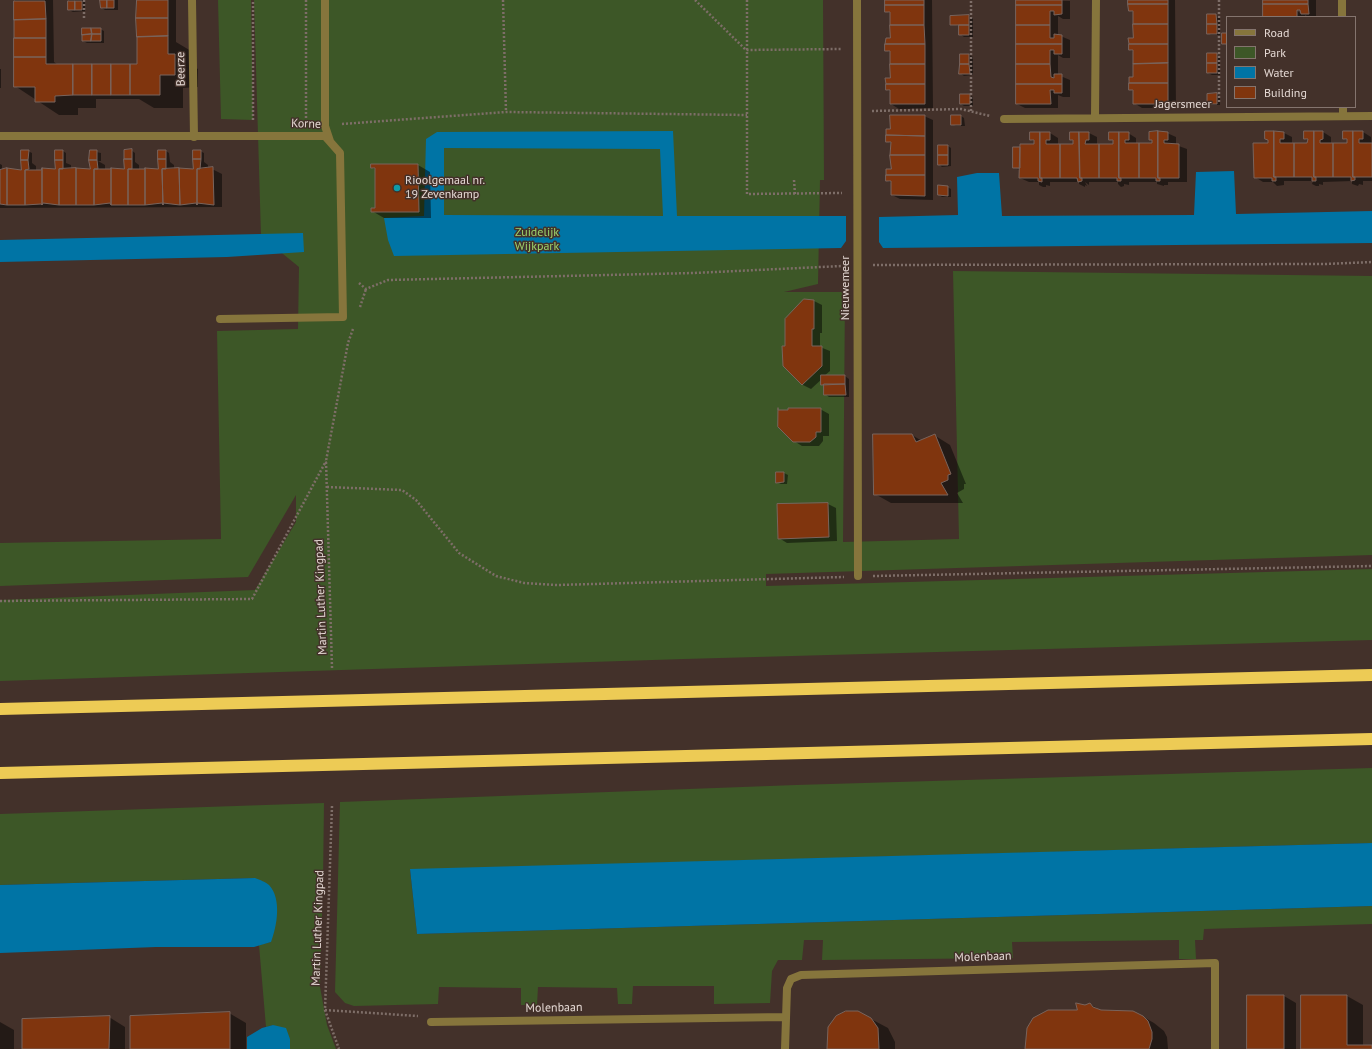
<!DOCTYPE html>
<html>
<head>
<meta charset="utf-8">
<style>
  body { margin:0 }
  #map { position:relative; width:1372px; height:1049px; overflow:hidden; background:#43312a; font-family:"PT Sans",sans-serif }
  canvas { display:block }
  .legend { position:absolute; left:1226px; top:16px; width:130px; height:92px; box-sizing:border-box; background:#43312a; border:1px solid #84746e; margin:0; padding:5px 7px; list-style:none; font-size:12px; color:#e5d9d4 }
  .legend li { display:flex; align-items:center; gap:8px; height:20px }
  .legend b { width:20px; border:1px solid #84746e }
</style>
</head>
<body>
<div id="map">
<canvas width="1372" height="1049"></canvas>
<ul class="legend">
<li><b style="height:5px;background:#86753c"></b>Road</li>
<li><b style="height:11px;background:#3d5727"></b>Park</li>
<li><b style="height:11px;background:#0074a5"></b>Water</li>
<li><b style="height:11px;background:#80350e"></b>Building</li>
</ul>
</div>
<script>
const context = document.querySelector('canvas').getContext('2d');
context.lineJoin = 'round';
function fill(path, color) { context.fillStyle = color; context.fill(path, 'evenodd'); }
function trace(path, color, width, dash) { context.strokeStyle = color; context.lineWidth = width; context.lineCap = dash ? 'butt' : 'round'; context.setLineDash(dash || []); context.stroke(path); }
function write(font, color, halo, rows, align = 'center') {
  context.font = font + ' "PT Sans",sans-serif'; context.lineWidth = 3; context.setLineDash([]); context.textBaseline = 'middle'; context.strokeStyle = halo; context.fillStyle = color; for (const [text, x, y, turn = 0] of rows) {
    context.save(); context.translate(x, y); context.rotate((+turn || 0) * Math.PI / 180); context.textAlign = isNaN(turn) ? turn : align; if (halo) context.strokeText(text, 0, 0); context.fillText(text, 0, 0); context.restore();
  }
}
fill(new Path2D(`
  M218,0H251L253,120L221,119Z
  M254,0H823L824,180H820L818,284L784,292H845L843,542L959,539L953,271L1372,276V555L766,574V586L1372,569V640L684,659L0,681V600L255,590L296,522V495L248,577L0,586V543L221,539L217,331L298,329L299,267L261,236Z
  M1372,768V843L410,870L417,934L1372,906V924L1204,929L1203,940H1195L1196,959H1179V940L1012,942L1013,958L822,960L823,940H804L802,960H778L772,971L770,1003L714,1004V986H633L632,1004H618L617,988L538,987L537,1005H521V988L439,987L438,1004L354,1006L345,1003L335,992L340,802L796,785Z
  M324,803L323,881L320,987L327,1025L336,1049H290V1039L273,1025L266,1027L259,945L271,942L255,878L0,885V814Z`), '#3d5727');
fill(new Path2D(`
  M673,131L677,216H846V241L841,248L394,256L388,240L384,218L424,216L426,139L437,132ZM444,148L660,149L663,216L444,215Z
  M1234,171L1236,214L1372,211V243L883,248L879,242V217L958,215L957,177L977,173H999L1002,216L1194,215L1196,172Z
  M303,233L304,252L227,257L0,262V240Z
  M1372,843V906L417,934L410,869Z
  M255,878C260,880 266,882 269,885C282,899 277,926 271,942L254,947H156L0,953V885Z
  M273,1025L286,1028L290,1039V1049H247V1037L262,1028Z`), '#0074a5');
fill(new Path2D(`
  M15,0H53L54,62L58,65H138V0H176V42L191,51V65L198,69V87L183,88V108H154L139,99H96V108H78V115H59L15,86Z
  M69,0H85V11L73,12L69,10Z
  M101,0H118V10H105L102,8Z
  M886,0H932L933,108L899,109L891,104V92L887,90L891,79V53L886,50L891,39V14L886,11Z
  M1017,0L1070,1V19H1063L1058,16V35L1070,40V58H1063L1058,55V75L1070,80V97H1063L1058,95V108H1025L1017,104Z
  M1129,0H1175L1176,108H1142L1134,103V92L1130,89L1134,78V52L1130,50L1134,39V13L1130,10Z
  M1263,0H1316V17H1309L1305,15V17H1264ZM1293,7L1302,11V14L1292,8Z
  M1208,15H1216L1220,17V35H1211L1208,33Z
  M969,16L973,18V37H964L960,34V26L951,24V17Z
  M100,29L104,31V43H87L83,41Z
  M1216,54L1220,57V75H1212L1208,73Z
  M960,55H969L973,57V75L964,76L960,73Z
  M0,69H1V88H0Z
  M1217,94L1220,97V105H1212L1208,103Z
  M969,95L973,97V106H964L961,104Z
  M1271,107H1305L1272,108Z
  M924,116L933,120V200L900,199L892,195V183L887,181L892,170V144L887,141Z
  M961,116L964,118L965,126H956L952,124Z
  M1305,132H1323L1331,137V144H1348V141L1344,139L1363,132L1371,137L1372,181H1363V185L1359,184L1358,186L1352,184V181L1323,182V185L1319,184V186H1316L1312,184L1313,181H1284V185L1277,186L1273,182H1263L1255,177L1269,144V141L1266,139L1284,133L1292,137V144H1308V141L1305,139Z
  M1050,133L1058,138V145H1074V142L1071,140L1089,133L1097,137V145H1114V142L1110,139L1128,133L1136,138V144H1153V141L1150,139L1167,133L1176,137V145L1187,149V182H1168V185H1164V186L1157,184V182H1129V185L1124,184V186L1121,187L1118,184V182H1089V185L1085,182L1087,186L1085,185V187L1079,184V182H1050V186L1046,185V187H1043L1039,185V182H1029L1020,178V170L1017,169H1024L1014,167L1035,145V142L1031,140Z
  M948,146L951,148V166L942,167L939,164Z
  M131,150L135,153V162L139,165V170H159L166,151L169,153L170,162L174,165V170H194L200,151L204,153V162L208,165V170H214L222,174V207L0,208V164L2,165V171H22L28,151L32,153V163L36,166V170H56L63,151L66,153V163L71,165V170H91V151L101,153V161H98L105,165V170H125Z
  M372,165H418L430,172L431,218H384L372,211L376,209V170L372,168Z
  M947,187L951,189V197H942L939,195Z
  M805,300L814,301L822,305V333H820V347L830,351V371L824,376H845L849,379V397H829L825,394L823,378L811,389L803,385L784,365L786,347Z
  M820,409L829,414V436H823V441L819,446H802L794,441Z
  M912,435L922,441L934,435L950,445L966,484H964V489L957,493L963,503H891L875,494Z
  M784,473L788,475L787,484H781L777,482Z
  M828,504L836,508L837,541L787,543L779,538L778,505Z
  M1284,996L1296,1003V1049H1248Z
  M1347,996L1363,1005V1046H1372V1049H1302Z
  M1090,1004L1102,1011H1126L1138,1014L1154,1023L1164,1031L1167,1037L1168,1049H1027Z
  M229,1013L246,1023V1049H131Z
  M109,1017L125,1027V1049H23Z
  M871,1019L888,1028L895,1042V1049H828V1034L832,1022Z
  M0,1022L14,1030V1049H0Z`), '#0007');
const building = new Path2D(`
  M100,0H107V8H101Z
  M107,0H114V8H107Z
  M137,0H168V18H136Z
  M885,0H924V5H885Z
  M1016,0H1062V5H1016Z
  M1128,0H1168V4H1128Z
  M1263,0H1308V4H1263Z
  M14,1H45L46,19L14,20Z
  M68,1H75V10H68Z
  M75,1H82V10H75Z
  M1128,4H1168V24H1133V11H1129Z
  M1263,4H1308L1309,14H1301L1300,10H1297V17H1263Z
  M885,5H924V25H890V12H885Z
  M1016,5H1062V14L1054,15V11H1050V25H1016Z
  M1207,14H1216L1217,24H1207Z
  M969,15V25H950V16Z
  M136,18H168V36L137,37Z
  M46,19V38H14V20Z
  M1133,24H1168V44H1129L1128,38H1133Z
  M1207,24H1217V34H1207Z
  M890,25H924L925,44H885L886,38H890Z
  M959,25H969V35H959Z
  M1016,25H1050V38H1054V34L1062,35V44H1016Z
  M82,28H91L92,34L82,35Z
  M91,28H101V34H92Z
  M1222,33H1227V44H1222Z
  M92,34L91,41H82V35Z
  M92,34H101V41H91Z
  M168,36V54H175V75H160V95H130V64H137V37Z
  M14,38H46V57H14Z
  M885,44H925V64H890V51H885Z
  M1016,44H1062V54H1054V50H1050V64H1016Z
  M1129,44H1168V63L1133,64V50H1129Z
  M1207,53H1217V63H1207Z
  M960,54H969V64H960Z
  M14,57H46V64H73V95L55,96V102H35V87H14Z
  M1168,63V83H1129V77H1133V64Z
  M1207,63H1217V73H1207Z
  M73,64H92V95H73Z
  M92,64H111V95H92Z
  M111,64H130V95H111Z
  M890,64H925V84H886L885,78H890Z
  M960,64H969L970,74H959Z
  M1016,64H1050L1051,77L1054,78V74H1062V84H1016Z
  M1129,83H1168V104H1133V90H1129Z
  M886,84H925V104H890V90H886Z
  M1016,84H1062V93H1054V90H1050L1051,104H1016Z
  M1217,93V104H1207V94Z
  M960,94H970V104H960Z
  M890,115H925V136L886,135V129H890Z
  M951,115H961V125H951Z
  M1158,131V178H1160V181H1156V178H1139V143H1152V140H1149V132Z
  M1158,131L1168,132V140H1164V143L1179,144V178H1158Z
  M1265,131H1274V177H1276V181H1272V178H1254L1253,143H1268V140L1265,139Z
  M1274,131L1284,132V139H1280V143H1294V177H1274Z
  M1304,131H1314V177H1316V181H1312V177H1294V143H1307L1308,139H1304Z
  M1314,131H1323V139L1320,140V143H1333V177H1314Z
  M1343,131H1353V177H1355V180L1351,181V177H1333V143H1347V139H1343Z
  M1353,131H1363V139H1359V143H1372V177H1353Z
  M1030,132H1040V178H1042V182L1038,181V178H1019L1020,144H1034V140H1030Z
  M1040,132H1050V140H1046V144H1060V178H1040Z
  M1070,132H1079L1080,178H1082V181L1078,182L1077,178H1060V144H1073V140H1070Z
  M1079,132H1089V140H1086L1085,144H1099V178H1080Z
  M1109,132H1119V178H1121V181H1117V178H1099V144H1113V140H1109Z
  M1119,132H1129V140H1125V143H1139V178H1119Z
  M886,135L925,136V155H890L891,142H886Z
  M938,145H948V155H938Z
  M1013,147H1020V168H1013Z
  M132,149V159H124V150Z
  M21,150H29L28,160H21Z
  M55,150H63V160H55Z
  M90,150H97V160H89Z
  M158,150H166V159H158Z
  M193,150H201V159H193Z
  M890,155H925V175H886V169H891Z
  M938,155H948V165H938Z
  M124,159H132V169H128V205H111V168L124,169Z
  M158,159H166V169H162L163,205L162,203L145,205V168L158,169Z
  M193,159H201L200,169H197V205L196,203L180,205L179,168L193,169Z
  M21,160H28L29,169L25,170V205H7V168L21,170Z
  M55,160H63V169H59V205L43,203L42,205V168L55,169Z
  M89,160H97L98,169H94V205H76V168L90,169Z
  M371,164H418L419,212H371V208H375V168H371Z
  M213,167L214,205L197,203V205V169Z
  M7,168V205L0,204V170Z
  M42,168V205L41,204L25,205V170H41Z
  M76,168V205H59V169Z
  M111,168V205L110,203L94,205V169H110Z
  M145,168V205H128V169H144Z
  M179,168L180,205L163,203V205L162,169Z
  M886,175H925V196L891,195V181H886Z
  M938,185L948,186V196L938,195Z
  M804,299L814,300V329H812V346H822V366L802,385L783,366L782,346H785V319Z
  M821,375H845V384L821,385Z
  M824,384H845L846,395H824Z
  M778,408V410H788V408H821V432H816V437L810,442H793L778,427Z
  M873,434H912L916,442L935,434L951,474L948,475V480L941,483L948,495H874Z
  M776,472H784V482L776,483Z
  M828,503L829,537L778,539L777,504Z
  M1247,995H1284V1049H1247Z
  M1301,995H1347V1045H1372V1049H1301Z
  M1076,1003L1085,1005L1090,1003L1093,1007L1101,1010L1133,1011L1143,1016L1148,1021L1152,1032V1039L1149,1049H1025L1027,1028L1033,1018L1048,1010H1077Z
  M846,1011H858L871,1018L878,1028L879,1049H827L828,1027L836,1016Z
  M230,1012V1049H130V1016Z
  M110,1016L109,1049H22V1019Z`);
fill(building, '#80350e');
trace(building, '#79645c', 1);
trace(new Path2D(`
  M84,0V20
  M306,0V121
  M503,0L506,112
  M695,0L746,50L842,49
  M747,0V194L842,193
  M1219,0V102
  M872,111L961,109L990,116
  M971,111V0
  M253,120V0
  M342,124L506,112L747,115
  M794,180L795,194
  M873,265L1325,264L1372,262
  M359,283L366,289L388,280L694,273L842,266
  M360,307L366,289
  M327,487L402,490L416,500L459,553L496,576L524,583L557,585L844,577
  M873,576L1372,566
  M0,601L252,599L326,461
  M332,668L326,461L348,343L353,329
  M332,806L325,1010L339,1049
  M325,1010L418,1016`), '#7e6e68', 2.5, [2, 2]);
trace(new Path2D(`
  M192,0L194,137
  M325,0V126L330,141
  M857,0L858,576
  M1342,0V17
  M1343,107V116
  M1095,117L1096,0
  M1004,119L1372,116
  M0,136H325L340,153L343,317L220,319
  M431,1022L785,1017
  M785,1049L787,988L791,979L801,975L1215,963V1049`), '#86753c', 8);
trace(new Path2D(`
  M0,709L1372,675
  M0,773L1372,739`), '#edcb55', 12);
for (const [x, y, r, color] of [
  [397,188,4,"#0f9aa8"]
]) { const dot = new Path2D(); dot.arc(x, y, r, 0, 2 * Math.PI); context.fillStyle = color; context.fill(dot); trace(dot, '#43312a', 1.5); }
write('12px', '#e5d9d4', '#43312a', [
  ["Beerze",181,69,-91],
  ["Jagersmeer",1183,105],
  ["Korne",306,124,2],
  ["Nieuwemeer",846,288,-90],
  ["Martin Luther Kingpad",321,597,-92],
  ["Martin Luther Kingpad",318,928,-88],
  ["Molenbaan",983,957,-2],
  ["Molenbaan",554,1008,-1]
]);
write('12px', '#e5d9d4', '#43312a', [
  ["Rioolgemaal nr.",405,181],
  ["19 Zevenkamp",405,195]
], 'left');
write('12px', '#9bd36d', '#43312a', [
  ["Zuidelijk",537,233],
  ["Wijkpark",537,247]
]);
</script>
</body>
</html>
